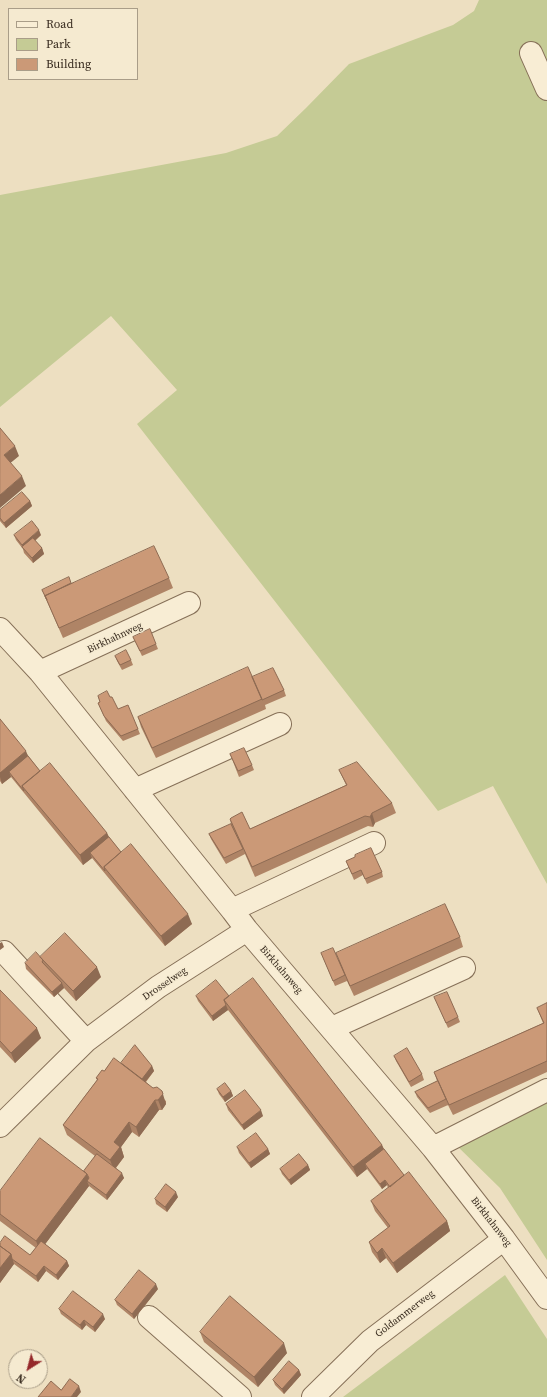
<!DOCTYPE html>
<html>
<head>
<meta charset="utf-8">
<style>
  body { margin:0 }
  #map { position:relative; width:547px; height:1397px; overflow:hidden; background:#eddfc1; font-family:"Source Serif 4",serif }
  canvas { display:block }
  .legend { position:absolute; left:8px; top:8px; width:130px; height:72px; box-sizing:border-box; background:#f5ead0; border:1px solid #a99d88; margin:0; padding:5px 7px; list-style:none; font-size:12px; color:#36291d }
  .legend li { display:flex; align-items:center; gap:8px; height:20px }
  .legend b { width:20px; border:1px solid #a99d88 }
  .north { position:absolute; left:8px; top:1349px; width:40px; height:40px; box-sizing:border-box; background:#f5ead0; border:1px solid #a99d88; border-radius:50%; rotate:216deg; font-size:11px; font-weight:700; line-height:16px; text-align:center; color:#36291d }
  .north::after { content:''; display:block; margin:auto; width:14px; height:18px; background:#95292b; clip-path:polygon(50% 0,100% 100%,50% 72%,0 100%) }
</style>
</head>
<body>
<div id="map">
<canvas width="547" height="1397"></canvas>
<ul class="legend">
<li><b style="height:5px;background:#f8edd4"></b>Road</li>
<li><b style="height:11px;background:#c5cb95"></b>Park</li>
<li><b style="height:11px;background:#cb9977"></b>Building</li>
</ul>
<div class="north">N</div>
</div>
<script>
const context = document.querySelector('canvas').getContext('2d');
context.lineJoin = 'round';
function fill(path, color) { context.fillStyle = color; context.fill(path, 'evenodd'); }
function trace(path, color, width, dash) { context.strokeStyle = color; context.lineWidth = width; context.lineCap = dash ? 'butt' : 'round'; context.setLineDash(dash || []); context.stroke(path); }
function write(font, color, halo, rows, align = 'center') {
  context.font = font + ' "Source Serif 4",serif'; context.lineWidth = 3; context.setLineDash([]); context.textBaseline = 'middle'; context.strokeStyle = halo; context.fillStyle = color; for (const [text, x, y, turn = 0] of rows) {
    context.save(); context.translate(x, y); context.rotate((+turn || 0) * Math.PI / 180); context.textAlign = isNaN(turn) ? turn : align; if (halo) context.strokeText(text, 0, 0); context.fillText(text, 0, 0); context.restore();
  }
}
fill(new Path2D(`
  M479,0H547V884L493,786L438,811L137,424L177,390L111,316L0,407V195L226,153L277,136L306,108L349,64L453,25L474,11Z
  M547,1100V1260L500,1188L453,1142Z
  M505,1275L547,1339V1397H343Z`), '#c5cb95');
const minor = new Path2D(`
  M531,53L547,89
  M0,629L40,672L232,910L247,930L433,1148L504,1239L547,1298
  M40,672L189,603
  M135,790L280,724
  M232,910L374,843
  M4,952L86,1041
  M332,1028L464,968
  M0,1126L86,1041L158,987L247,930
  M433,1148L547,1090
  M149,1317L240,1397
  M313,1397L370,1341L504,1239`);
trace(minor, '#867058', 24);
trace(minor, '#f8edd4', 22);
fill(new Path2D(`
  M30,501L32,506L6,528L0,521V510Z
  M14,535H41L35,541L42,548L44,554L33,563L24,553L23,549L16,540Z
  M169,578L173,588L63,638L42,590L71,583Z
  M133,637L156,644L158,649L142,656Z
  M115,656L131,660L133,665L122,670L117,661Z
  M252,677L284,690L286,696L265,705L266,709L156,758L141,727L138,717Z
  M98,696L110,697L118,709L138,729L140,734L123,741L106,721L98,703L100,702Z
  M0,719L40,771L107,833L109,837L121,852L192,924L165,946L92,858L83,865L11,777L2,784L0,781Z
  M230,754L252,765L254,770L239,777Z
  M339,770L392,803L396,813L375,823L373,827L368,826L255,877L245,854L226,864L211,839L209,834L231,824L230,819L250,829L346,785Z
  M346,861L382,872L383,877L367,884L363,875L354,880Z
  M460,937L463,947L354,996L347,981L335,986L321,953L338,960Z
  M40,957L101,977L76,1001L64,988L54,997L26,969L25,963Z
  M0,990L41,1038L15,1063L0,1047Z
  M196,996H229L382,1145L384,1149L404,1175L447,1221L450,1231L397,1273L386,1258L380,1263L372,1252L369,1242L388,1228L375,1211L371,1201L388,1188L387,1185L382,1189L367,1169L357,1177L228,1010L213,1021L198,1001Z
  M434,997L458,1017L460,1022L448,1028Z
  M547,1003V1072L453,1115L447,1103L448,1105L430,1113L417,1097L415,1092L437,1081L434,1072L543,1023L537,1008Z
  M394,1056L422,1074L424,1080L411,1087L396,1061Z
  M121,1063L152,1066L154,1071L146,1082L166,1101V1104L162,1110H159L139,1137L132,1132L121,1147L124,1157L116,1168L124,1178L107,1200L89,1186L45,1244L67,1261L69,1266L58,1280L46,1271L38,1282L14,1264L0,1283V1243L30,1255L36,1248L0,1221V1191L84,1171L95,1156L67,1135L63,1125L97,1080L96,1078L104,1071Z
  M217,1089L231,1091L233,1096L225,1102L219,1094Z
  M226,1104L263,1116L244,1130L228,1110Z
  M237,1147L268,1149L270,1154L251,1168L239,1153Z
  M308,1165L310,1170L291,1185L282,1174L280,1169Z
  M178,1197L167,1212L156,1204L155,1199Z
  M158,1289L134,1319L117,1305L115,1300Z
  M59,1309L105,1319L95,1332L86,1325L82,1330L61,1314Z
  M200,1332L287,1353L258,1387L204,1342Z
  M299,1370L301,1375L284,1394L275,1385L273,1380Z`), '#af8466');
fill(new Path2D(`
  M15,446L19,456L8,465L4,455Z
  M22,476L26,486L0,508V495Z
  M30,501L32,506L6,528L4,523Z
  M39,530L41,535L24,550L22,545Z
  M42,548L44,554L33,563L32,558Z
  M26,751L30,761L9,772L11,777L2,784L0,777V773Z
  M372,813L375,823L373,827L370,817Z
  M107,833L111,842L90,853L92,858L83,865L80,855Z
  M188,914L192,924L165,946L161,936Z
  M2,942L4,947L0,950V943Z
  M97,967L101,977L76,1001L73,991Z
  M62,983L64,988L54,997L52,992Z
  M226,1005L228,1010L213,1021L212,1016Z
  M37,1028L41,1038L15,1063L11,1053Z
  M152,1066L154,1071L142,1086L140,1081Z
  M162,1091L166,1104L162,1110L158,1100Z
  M231,1091L233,1096L225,1102L223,1097Z
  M155,1100L159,1110L139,1137L136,1127Z
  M261,1110L263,1116L244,1130L242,1125Z
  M129,1122L132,1132L121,1147L124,1157L114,1170L110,1160L114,1142Z
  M382,1145L386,1155L365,1164L367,1169L357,1177L353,1167Z
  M268,1149L270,1154L251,1168L249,1163Z
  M308,1165L310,1170L291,1185L289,1180Z
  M122,1173L124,1178L107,1200L106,1195Z
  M87,1174L90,1183L87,1181L89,1186L40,1251L36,1241Z
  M385,1180L387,1185L382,1189L380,1184Z
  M176,1192L178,1197L167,1212L165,1207Z
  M447,1221L450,1231L397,1273L393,1263Z
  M382,1248L386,1258L380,1263L377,1253Z
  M11,1254L14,1264L0,1283V1268Z
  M67,1261L69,1266L58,1280L56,1275Z
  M44,1266L46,1271L38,1282L36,1276Z
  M156,1284L158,1289L134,1319L132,1314Z
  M103,1314L105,1319L95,1332L93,1327Z
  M84,1320L86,1325L82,1330L80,1325Z
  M284,1343L287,1353L258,1387L254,1377Z
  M299,1370L301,1375L284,1394L282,1389Z
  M79,1386L81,1392L77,1397H71Z`), '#8e6b53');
const building = new Path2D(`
  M0,428L15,446L4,455L22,476L0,495Z
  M22,492L30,501L4,523L0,518V510Z
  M32,521L39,530L22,545L14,535Z
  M33,538L42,548L32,558L22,547Z
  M154,546L169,578L59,628L45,596Z
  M69,577L71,583L45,596L47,600L42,590Z
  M150,629L156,644L140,651L133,637Z
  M126,650L131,660L120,665L115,656Z
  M248,667L262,699L152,748L138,717Z
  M273,668L284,690L262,700L252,677Z
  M107,691L110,697H112L118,709L128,705L138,729L121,736L104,716L98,703L100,702L98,696Z
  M0,719L26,751L0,773Z
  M244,748L252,765L238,771L230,754Z
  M28,756L40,771L22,786L24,791L9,772Z
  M357,762L392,803L372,813L370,817L365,816L252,867L230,819L231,818L242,812L250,829L347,785L339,770Z
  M50,763L107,833L80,855L22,786Z
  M231,824L243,849L224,858L209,834Z
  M109,837L121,852L104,867L105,871L90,853Z
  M131,844L188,914L161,936L104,867Z
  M371,848L382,872L365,879L361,870L352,874L346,861L355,857V855Z
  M445,904L460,937L350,986L336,953Z
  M65,933L97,967L73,991L40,957Z
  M333,948L345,975L333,981L321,953Z
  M36,952L43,960L42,962L62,983L52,992L25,963Z
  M253,978L382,1145L353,1167L224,1000Z
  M216,980L229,996L224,1000L226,1005L212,1016L196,996Z
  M0,990L37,1028L11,1053L0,1041Z
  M447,992L458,1017L446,1023L434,997Z
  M547,1003V1061L449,1105L434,1072L544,1023L537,1008Z
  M135,1045L152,1066L142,1079L121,1063Z
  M407,1048L422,1074L409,1082L394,1056Z
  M114,1058L153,1088L157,1087L162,1091L163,1094L158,1100H155L136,1127L129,1122L114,1142L120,1147L110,1160L63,1125L98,1079L96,1078L102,1070L104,1071Z
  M438,1081L446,1099L428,1108L415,1092Z
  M225,1083L231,1091L223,1097L217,1089Z
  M245,1090L261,1110L242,1125L226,1104Z
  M256,1133L268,1149L249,1163L237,1147Z
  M40,1138L87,1174L36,1241L0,1214V1191Z
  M384,1149L404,1175L390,1187L385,1180L380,1184L365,1164Z
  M97,1154L122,1173L106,1195L87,1181L89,1178L87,1174L84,1171Z
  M299,1154L308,1165L289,1180L280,1169Z
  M409,1172L447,1221L393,1263L382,1248L377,1253L369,1242L390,1226L371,1201Z
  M166,1184L176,1192L165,1207L155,1199Z
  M5,1236L30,1255L41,1241L67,1261L56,1275L44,1266L36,1276L12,1259L11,1254L0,1246V1243Z
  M0,1246L11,1254L0,1268Z
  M139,1270L156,1284L132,1314L115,1300Z
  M73,1291L103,1314L93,1327L84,1320L80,1325L59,1309Z
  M230,1296L284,1343L254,1377L200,1332Z
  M289,1361L299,1370L282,1389L273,1380Z
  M70,1379L79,1386L71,1397H38L51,1381L61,1390Z`);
fill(building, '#cb9977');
trace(building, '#8e6b53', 1);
write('10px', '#36291d', '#f5ead0', [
  ["Birkhahnweg",115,638,-25],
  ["Birkhahnweg",281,970,49],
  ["Drosselweg",165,984,-34],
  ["Birkhahnweg",491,1222,52],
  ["Goldammerweg",405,1314,-37]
]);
</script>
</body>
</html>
